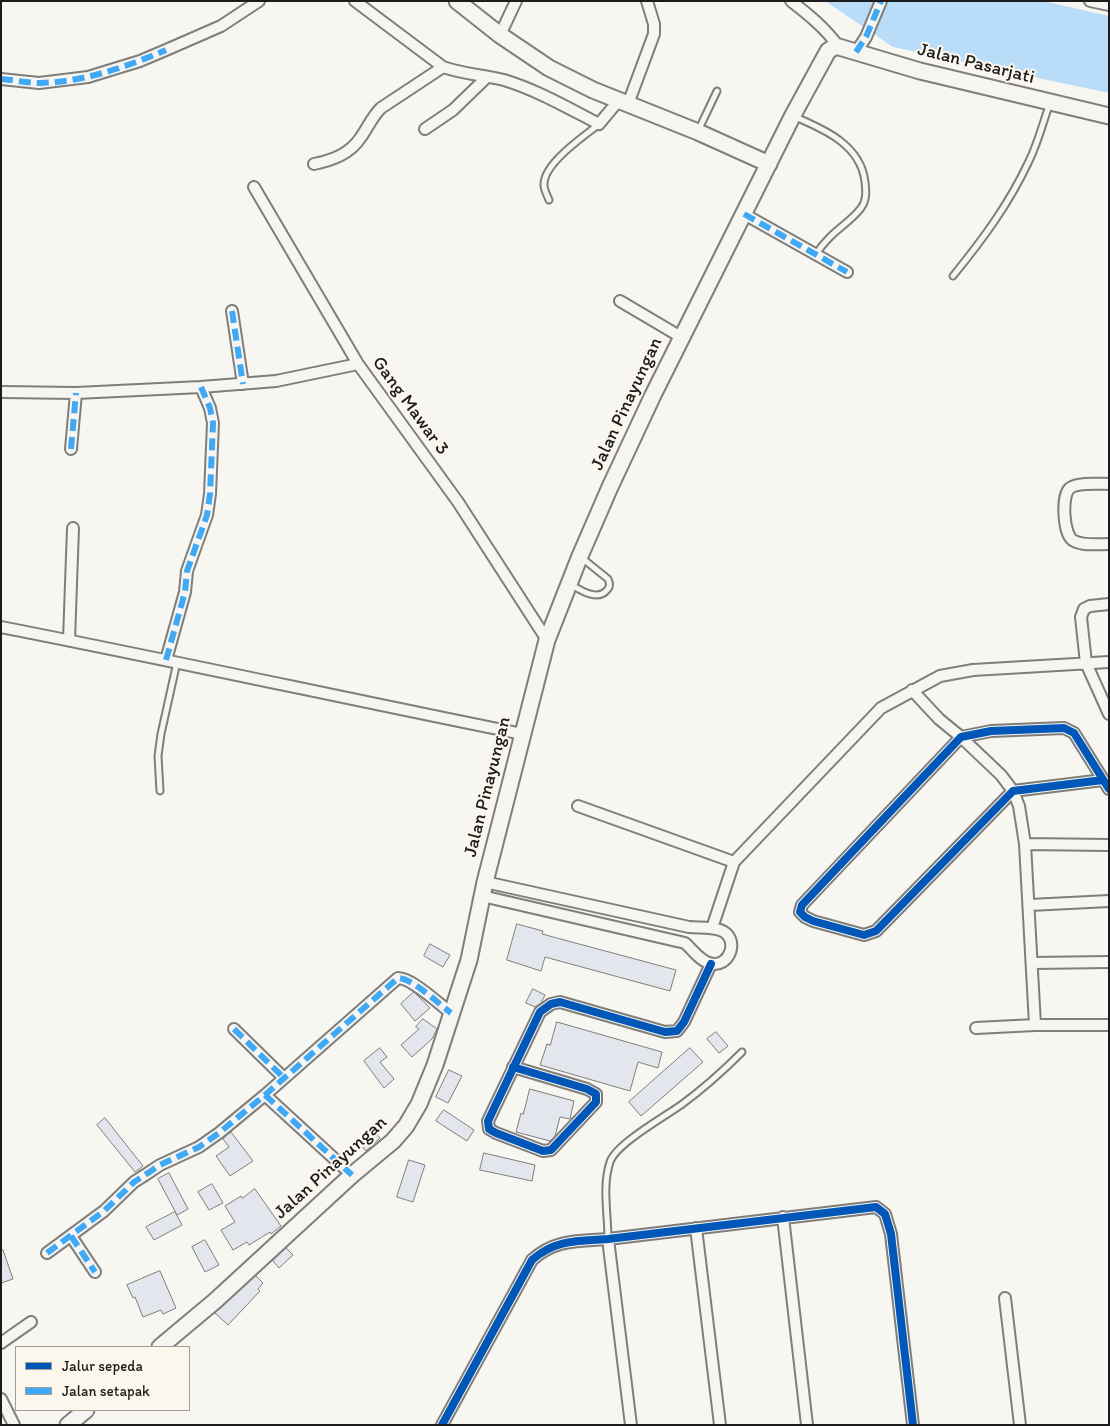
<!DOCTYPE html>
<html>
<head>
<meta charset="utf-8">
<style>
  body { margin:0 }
  #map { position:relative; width:1110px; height:1426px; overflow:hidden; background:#f8f6f0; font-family:Itim,sans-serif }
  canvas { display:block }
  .frame { position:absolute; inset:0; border:2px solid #1c1c1c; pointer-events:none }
  .legend { position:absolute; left:15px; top:1346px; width:175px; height:65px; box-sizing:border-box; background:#fbf7ec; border:1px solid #a29f99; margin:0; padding:6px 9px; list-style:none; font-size:15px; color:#1c1c1c }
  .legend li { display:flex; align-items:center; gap:10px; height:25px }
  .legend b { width:25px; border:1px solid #a29f99 }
</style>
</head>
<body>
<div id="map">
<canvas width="1110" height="1426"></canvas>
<div class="frame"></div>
<ul class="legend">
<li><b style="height:6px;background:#0057b8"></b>Jalur sepeda</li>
<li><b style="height:6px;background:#3fa9f5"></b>Jalan setapak</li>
</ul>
</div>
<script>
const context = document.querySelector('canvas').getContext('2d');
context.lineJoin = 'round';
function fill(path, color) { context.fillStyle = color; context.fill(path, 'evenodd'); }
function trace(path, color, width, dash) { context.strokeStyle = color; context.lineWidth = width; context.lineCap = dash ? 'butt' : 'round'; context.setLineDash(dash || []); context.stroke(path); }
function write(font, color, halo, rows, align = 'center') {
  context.font = font + ' Itim,sans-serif'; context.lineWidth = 4; context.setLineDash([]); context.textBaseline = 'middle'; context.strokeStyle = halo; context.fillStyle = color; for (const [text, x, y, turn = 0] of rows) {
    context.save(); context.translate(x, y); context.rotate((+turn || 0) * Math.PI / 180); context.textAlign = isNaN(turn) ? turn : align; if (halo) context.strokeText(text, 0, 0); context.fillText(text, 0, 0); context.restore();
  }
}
fill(new Path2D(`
  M825,1H1043L1109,16V93L893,47Z`), '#b9dcf8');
const building = new Path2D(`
  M517,924L543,931L542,934L676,970L670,991L545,957L541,971L507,960Z
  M430,944L450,955L443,967L424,956Z
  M533,989L545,995L541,1003L535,1007L526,1003Z
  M414,992L430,1008L415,1021L401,1004Z
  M423,1019L437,1029L432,1039L412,1057L401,1045L419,1029L416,1027Z
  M557,1022L662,1052L658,1068L638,1062L630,1091L540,1065L547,1044L550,1045Z
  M716,1032L728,1046L719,1053L707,1039Z
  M380,1048L387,1057L380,1062L394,1079L384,1088L364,1061Z
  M690,1048L703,1062L641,1116L629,1102Z
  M449,1070L462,1076L448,1103L436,1097Z
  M530,1089L574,1101L570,1119L560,1117L555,1136L550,1141L516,1132L521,1113L523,1114Z
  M444,1110L474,1130L467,1141L436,1121Z
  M105,1118L143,1166L135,1172L97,1125Z
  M372,1129L380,1138L366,1151L358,1142Z
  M231,1132L253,1161L230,1176L216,1156L229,1147L223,1139Z
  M484,1153L535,1165L532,1181L480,1170Z
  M409,1160L425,1165L413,1202L397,1197Z
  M169,1173L188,1209L177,1215L158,1179Z
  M212,1184L223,1203L209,1210L198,1192Z
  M255,1189L281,1226L271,1234L270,1232L249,1245L247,1242L233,1250L221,1230L235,1222L225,1206L241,1196L242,1198Z
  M175,1212L182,1225L154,1240L146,1227Z
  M205,1240L219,1265L205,1272L192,1247Z
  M286,1248L293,1255L279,1268L273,1261Z
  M3,1250L13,1279L1,1283V1251Z
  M160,1271L176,1308L163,1314L161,1310L143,1317L135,1297L133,1298L127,1285Z
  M256,1276L263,1283L258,1289L260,1291L228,1325L215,1313Z`);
fill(building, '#e4e6ed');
trace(building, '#7f7e7b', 1);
const lane = new Path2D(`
  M793,116C824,129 861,145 865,182C866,191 867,200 861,208C853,219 840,227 830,237C825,242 820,248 816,254
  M698,131L717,91
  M549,200C547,195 544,190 544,185C543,164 583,137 598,125
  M953,276C983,239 1009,204 1029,161C1038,143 1043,122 1050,103
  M570,584C579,589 597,602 607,590C610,587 610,583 608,579L582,558
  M160,791L158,756L161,734L177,662
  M608,1239C608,1214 602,1186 610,1162C616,1144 664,1117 681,1105C703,1089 723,1071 742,1052`);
const street = new Path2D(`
  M355,1L443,67C463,74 483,75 504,80C537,90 568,108 599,124L619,100
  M791,1C809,15 825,28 839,47
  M1090,1L1109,5
  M500,35L516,1
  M856,52L866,37L881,1
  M1,79L39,83L88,77L140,61L166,50L221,26L259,1
  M628,104L654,34V24L647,1
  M425,129L453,110L486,78
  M314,164C333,160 350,154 361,137C368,127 372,117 381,108L443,67
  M254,187L358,364L458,502L547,640
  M744,214L847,272
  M620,301L681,337
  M232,311L243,384
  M1,392L76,393L201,387L276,381L358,364
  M71,449L76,393
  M1109,484C1100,484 1078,482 1070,488C1061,495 1063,536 1074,541C1084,546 1098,544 1109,544
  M1109,604L1090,606L1084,609L1081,617L1086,663L1109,714
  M1,627C175,661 348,699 522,734
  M69,640L73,528
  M166,660L185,592L187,571L207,515L210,494L213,423L210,408L201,387
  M912,690L939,719L961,737L1001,775L1013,791L1019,806L1025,844L1035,1025
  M1103,780L1013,791L876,931L864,935L813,921L805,917L800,912L802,905L961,737L991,731L1064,728L1074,733L1109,789
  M578,806L734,862
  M1025,844L1109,845
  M482,896L685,943C692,949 699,960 709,963C730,970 741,937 720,930C710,927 699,928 689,927L485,882
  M1030,905L1109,901
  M712,928L734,862L881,708L940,676L973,670L1109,662
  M1032,963L1109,962
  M976,1028L1035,1025H1109
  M234,1029L284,1078
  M513,1067L587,1089L596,1094V1102L551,1150L543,1151L496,1133L489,1129L488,1121L540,1012L551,1004L560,1002L665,1032L677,1031L684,1022L711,964
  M265,1095L352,1175
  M783,1217L807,1425
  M696,1228L720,1425
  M71,1236L95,1272
  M608,1239L631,1425
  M47,1253L104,1211L134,1182L145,1175L160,1165L199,1147L219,1133L265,1095L398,978C412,978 439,1004 451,1013
  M1005,1298L1020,1425
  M1,1343L31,1322
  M1,1399L14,1425
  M442,1425L532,1260C555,1239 579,1241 608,1239L876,1207L885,1214L891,1234L913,1425`);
const secondary = new Path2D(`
  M457,1L500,35L549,68L593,90L698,132L769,164
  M160,1347L215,1301L352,1175L393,1141L406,1126L419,1104L435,1065L469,960L485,882L547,640L580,556L610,487L653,395L793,115L828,51L834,47H839L920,71L1109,116
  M68,1425L86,1410`);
trace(lane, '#7f7e7b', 9);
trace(street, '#7f7e7b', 14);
trace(secondary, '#7f7e7b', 19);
trace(lane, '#f6f5f1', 5);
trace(street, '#f6f5f1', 10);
trace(secondary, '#f6f5f1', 15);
trace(new Path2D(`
  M856,52L866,37L881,1
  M1,79C14,80 27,83 40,83C84,82 126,67 166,50
  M744,214L847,272
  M232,311L243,384
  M71,449L76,393
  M166,660L185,592L187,571L207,515L210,494L213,423L210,408L201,387
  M234,1029L284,1078
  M265,1095L352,1175
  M71,1236L95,1272
  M47,1253L104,1211L134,1182L145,1175L160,1165L199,1147L219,1133L265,1095L398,978C412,978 439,1004 451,1013`), '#3fa9f5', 6, [12, 6]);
trace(new Path2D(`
  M1103,780L1013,791L876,931L864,935L813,921L805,917L800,912L802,905L961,737L991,731L1064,728L1074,733L1109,789
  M513,1067L587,1089L596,1094V1102L551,1150L543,1151L496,1133L489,1129L488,1121L540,1012L551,1004L560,1002L665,1032L677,1031L684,1022L711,964
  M442,1425L532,1260C555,1239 579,1241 608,1239L876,1207L885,1214L891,1234L913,1425`), '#0057b8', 8);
write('19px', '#1c1c1c', '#fbf7ec', [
  ["Jalan Pasarjati",976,64,14],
  ["Jalan Pinayungan",627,404,-65],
  ["Gang Mawar 3",410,406,54],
  ["Jalan Pinayungan",488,787,-76],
  ["Jalan Pinayungan",331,1168,-42]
]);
</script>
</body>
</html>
